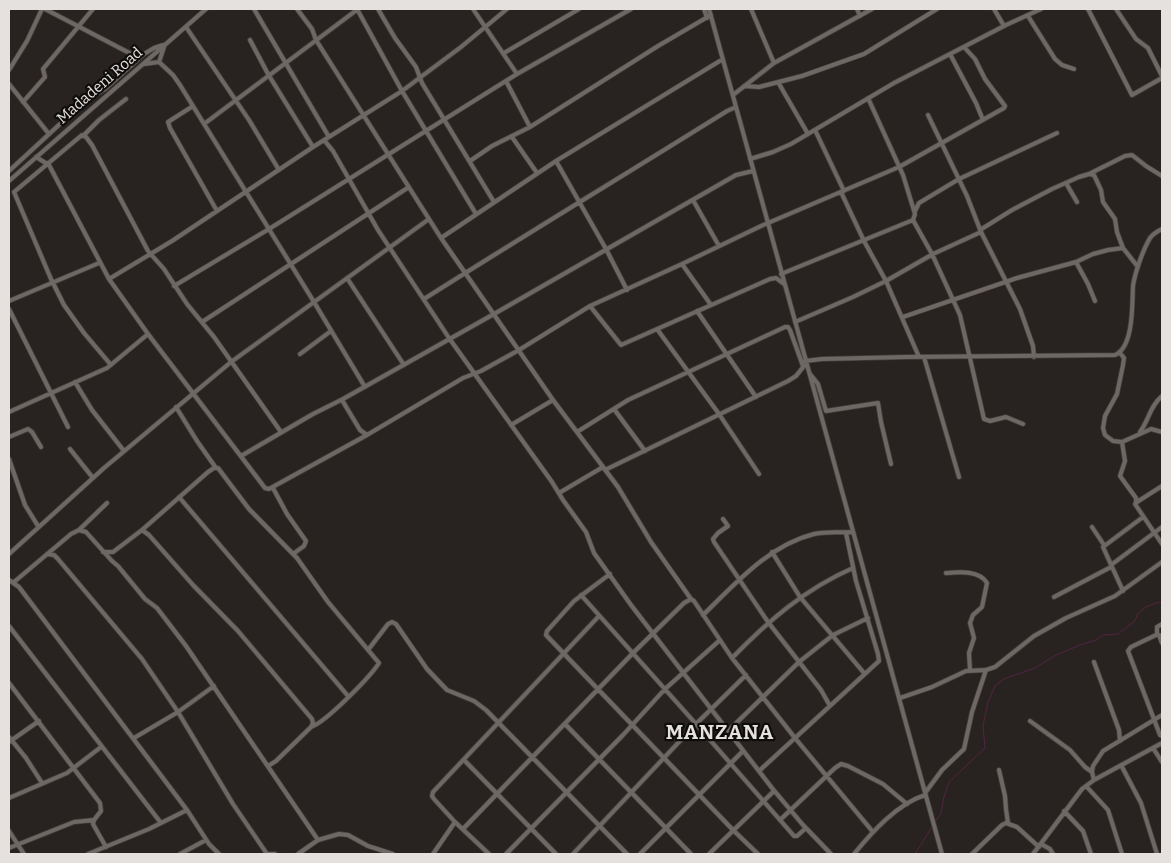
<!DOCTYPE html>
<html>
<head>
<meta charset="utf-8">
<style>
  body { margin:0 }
  #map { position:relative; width:1171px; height:863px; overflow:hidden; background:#282320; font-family:Bitter,serif }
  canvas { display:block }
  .frame { position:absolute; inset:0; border:10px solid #e5e1df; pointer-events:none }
</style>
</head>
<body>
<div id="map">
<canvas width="1171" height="863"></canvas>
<div class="frame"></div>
</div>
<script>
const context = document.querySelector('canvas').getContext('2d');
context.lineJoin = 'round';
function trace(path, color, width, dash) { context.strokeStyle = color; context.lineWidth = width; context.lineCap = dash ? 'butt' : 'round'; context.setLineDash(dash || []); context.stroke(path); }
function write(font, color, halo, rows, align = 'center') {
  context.font = font + ' Bitter,serif'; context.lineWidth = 4.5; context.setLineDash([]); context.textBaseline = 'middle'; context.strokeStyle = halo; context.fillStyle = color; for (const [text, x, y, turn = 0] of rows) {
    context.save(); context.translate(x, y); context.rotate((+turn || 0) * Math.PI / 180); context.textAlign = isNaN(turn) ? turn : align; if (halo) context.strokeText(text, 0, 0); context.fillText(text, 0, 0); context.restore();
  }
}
trace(new Path2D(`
  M935,822L941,813L944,797L949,782L985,748L983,726L988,702L995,686L1004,679L1035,668L1054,656L1080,645L1096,640L1103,635L1118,634L1135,621L1138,613L1146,607L1159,602L1162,603
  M915,854L933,825`), '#552444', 1);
const minor = new Path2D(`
  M45,9L139,58
  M254,9L329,137
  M297,9L312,29L316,40L441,238L553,400L618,487L651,542L691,599
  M357,9L402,91L476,214
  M378,9L395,38L416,67L422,83L494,202
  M473,9L517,74
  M704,9L707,18
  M709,9L942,854
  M751,9L774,63
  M857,9L860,16
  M994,9L1004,26
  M1088,9L1132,95L1162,78
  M1116,9L1136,39L1148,48L1162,76
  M1028,16L1055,59L1062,65L1074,69
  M186,27L249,120L279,170
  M250,40L268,74L313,147
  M504,53L579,9
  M950,54L976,103L983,120
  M159,62L173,75L180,85L314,302L365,387
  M159,62L164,47
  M144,64L159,62
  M9,70L27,41L42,9
  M506,81L530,127
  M778,82L808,134
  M9,84L49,134
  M744,86L759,87L802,76L864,54L937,9
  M733,95L774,63L872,9
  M868,98L903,175L915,214L913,220L932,254L960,315L984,419L990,421L1006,417L1023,424
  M23,102L45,77L43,69L93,9
  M193,106L168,122L170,128L217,211
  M928,115L967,196L981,232L1020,309L1033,346L1034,357
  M204,124L358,9
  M815,130L844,191
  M83,136L99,120L126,99
  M512,137L537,173
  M324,140L333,151L378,230L449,338L552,482L563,500L586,532L594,553L631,605L772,788L803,825L831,854
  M36,157L49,165L109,279L148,334L265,488L269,489L367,435L463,378L481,371L519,350L590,306L682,264L761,226L899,167L1004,108L1005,106L985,79L975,59L964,47
  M750,159L773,152L791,144L894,83L1006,25L1041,9
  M470,161L492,146L530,127L658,46L711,15
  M556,161L606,249L627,290
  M9,171L86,100L105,89L144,54L154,48L163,45
  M1089,174L1094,175L1101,190L1103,202L1115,219L1117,232L1123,248L1138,267
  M9,181L206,9
  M1066,183L1077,202
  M841,192L864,241L886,281L919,357
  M693,200L719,246
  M915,211L919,203L959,179L1057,133
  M980,230L1012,210L1052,189L1079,177L1089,174L1125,156L1132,155L1146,166L1162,176
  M441,238L556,161L723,59
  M1076,262L1088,284L1095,301
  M682,264L711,305
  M781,274L913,220
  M347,278L404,365
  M109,279L172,241L313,147L402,91L461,47L507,9
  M174,286L269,229L517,74L631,9
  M424,299C525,235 626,174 727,111L736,107
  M9,301L99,263
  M590,306L621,345L770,279L776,278L784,284
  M9,309L68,427
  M697,311L756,397
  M903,317L1017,278L1076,262L1093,254L1108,250L1123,248
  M202,322L409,187
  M795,322L853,297L886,281L933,254L981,232
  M657,329L719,414L759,474
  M1120,353L1124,358L1123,365L1117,394L1105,416L1103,428L1105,435L1113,441L1122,442L1151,429L1162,432
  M300,354L331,331
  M924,357L959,477
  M805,361L822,359L906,357L1115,355C1134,347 1132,304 1133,286C1135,272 1143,250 1150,238C1153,234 1158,231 1162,229
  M111,365L84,333L64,305L51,279L14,192L82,135L86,137L92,145L148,251L164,269L187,304L214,337L281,432
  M810,374L818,384L826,411L878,403L881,422L891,464
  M75,382L92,410L124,451
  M342,400L360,430L367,435
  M176,407L197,441L216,468
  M614,409L645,451
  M9,412L107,368L148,334
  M511,425L553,400
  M577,432L628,400L785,327H788L790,330L803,366
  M1140,432C1149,420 1150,406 1162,396
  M9,437L28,429L32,432L41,447
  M1122,442L1125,461L1120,476L1136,498V503
  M70,449L93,478
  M241,456L313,414L343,399L494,314L736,175L753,171
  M9,459L25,505L38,526
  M605,470L788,381L796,376L804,366
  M1162,486L1137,502L1135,504L1162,544
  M273,488L287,514L306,541L304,546L293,554
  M559,493L603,467
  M179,497L348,696
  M723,519L728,526L718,533L713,539L714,542L768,622L821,690L830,706
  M1092,527L1104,545
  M79,530L107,503
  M142,530L149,535L193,585L238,631L312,719L313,723L311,727
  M103,552H113L142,530L208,472L214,468H218L249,509L297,558L328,602L379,663C370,677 326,722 311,727L276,761L268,766
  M772,552L800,597L864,673
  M9,554L104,468L231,362L429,219
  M47,554L54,555L58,559L142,659L178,712L233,804L267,854
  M1111,565L1162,527
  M946,573C959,572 979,570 987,583L982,607L973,615L970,623L974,638L969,653L970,670
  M610,574L574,601L547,631L546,635L733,830L758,854
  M9,580L19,587L187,810L209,844L219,854
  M14,582L71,534L79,530L86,532L112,561L118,566L145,599L157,608L186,646L318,840
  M1123,591L1103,547L1143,517
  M581,595L696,724L794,836H797L806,828
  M1054,597L1111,567
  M703,615C735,584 769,545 814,534C827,531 840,533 853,532
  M9,626L161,823
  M1157,634V627L1162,624
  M1162,643L1159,635H1156L1131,647L1128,651L1160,735L1162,736
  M368,650L388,624L392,622L396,624L427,669L447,690L474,701L486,710L627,854
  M732,658C768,621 805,589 853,568
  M1094,662L1119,730L1120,741
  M9,683L100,803L101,811L94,820L93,824L106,847
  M900,698L932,687L966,671L986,670L995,667L1034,636L1066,618L1115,596L1162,562
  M1030,721L1070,750L1085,767L1092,772
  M565,724L691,854
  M728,731L799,662L833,635L868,618
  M9,737L26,758L42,783
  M134,738L178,712L214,686
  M9,742L39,721
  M1153,748L1162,762
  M464,760L556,854
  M1121,765L1141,803L1157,854
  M999,770L1005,796L1006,809L1008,823
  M759,771L879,661L878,654L856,581L846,533
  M1094,780L1092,772L1093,766L1103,751L1162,715
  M1086,786L1108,810L1122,854
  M925,793L942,770L964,749L972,712L986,670
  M9,798L67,773L101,747
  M1064,811L1083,831L1091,854
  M780,820L835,768L841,764L848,766L883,784L907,804
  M455,822L434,799L432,796L433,792L599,616
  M463,829L633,653L684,603L691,599L694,601L732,658L795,738L873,832
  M9,831L24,854
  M1041,844L1050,849L1053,854
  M9,848L74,822L94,820
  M88,854L149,829L187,810
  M180,854L206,840
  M266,854H275
  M298,854L318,840L339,834L348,835L368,846L393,854
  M433,854L455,822L489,854
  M506,854L623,735L665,689L720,640
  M573,854L696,724L746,675
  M640,854L743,751
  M709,854L774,791
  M854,854C872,832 897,804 925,795
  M972,854L1002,825L1006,823L1017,827L1039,847
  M1033,854L1082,789L1094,780L1162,743`);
trace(minor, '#443f3d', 5.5);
trace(minor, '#6e6865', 4);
write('15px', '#e5e1df', '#0f0d0c', [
  ["Madadeni Road",100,86,-41]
]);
context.letterSpacing = '1px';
write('bold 20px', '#e5e1df', '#0f0d0c', [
  ["MANZANA",720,733]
]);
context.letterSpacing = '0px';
</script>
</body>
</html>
